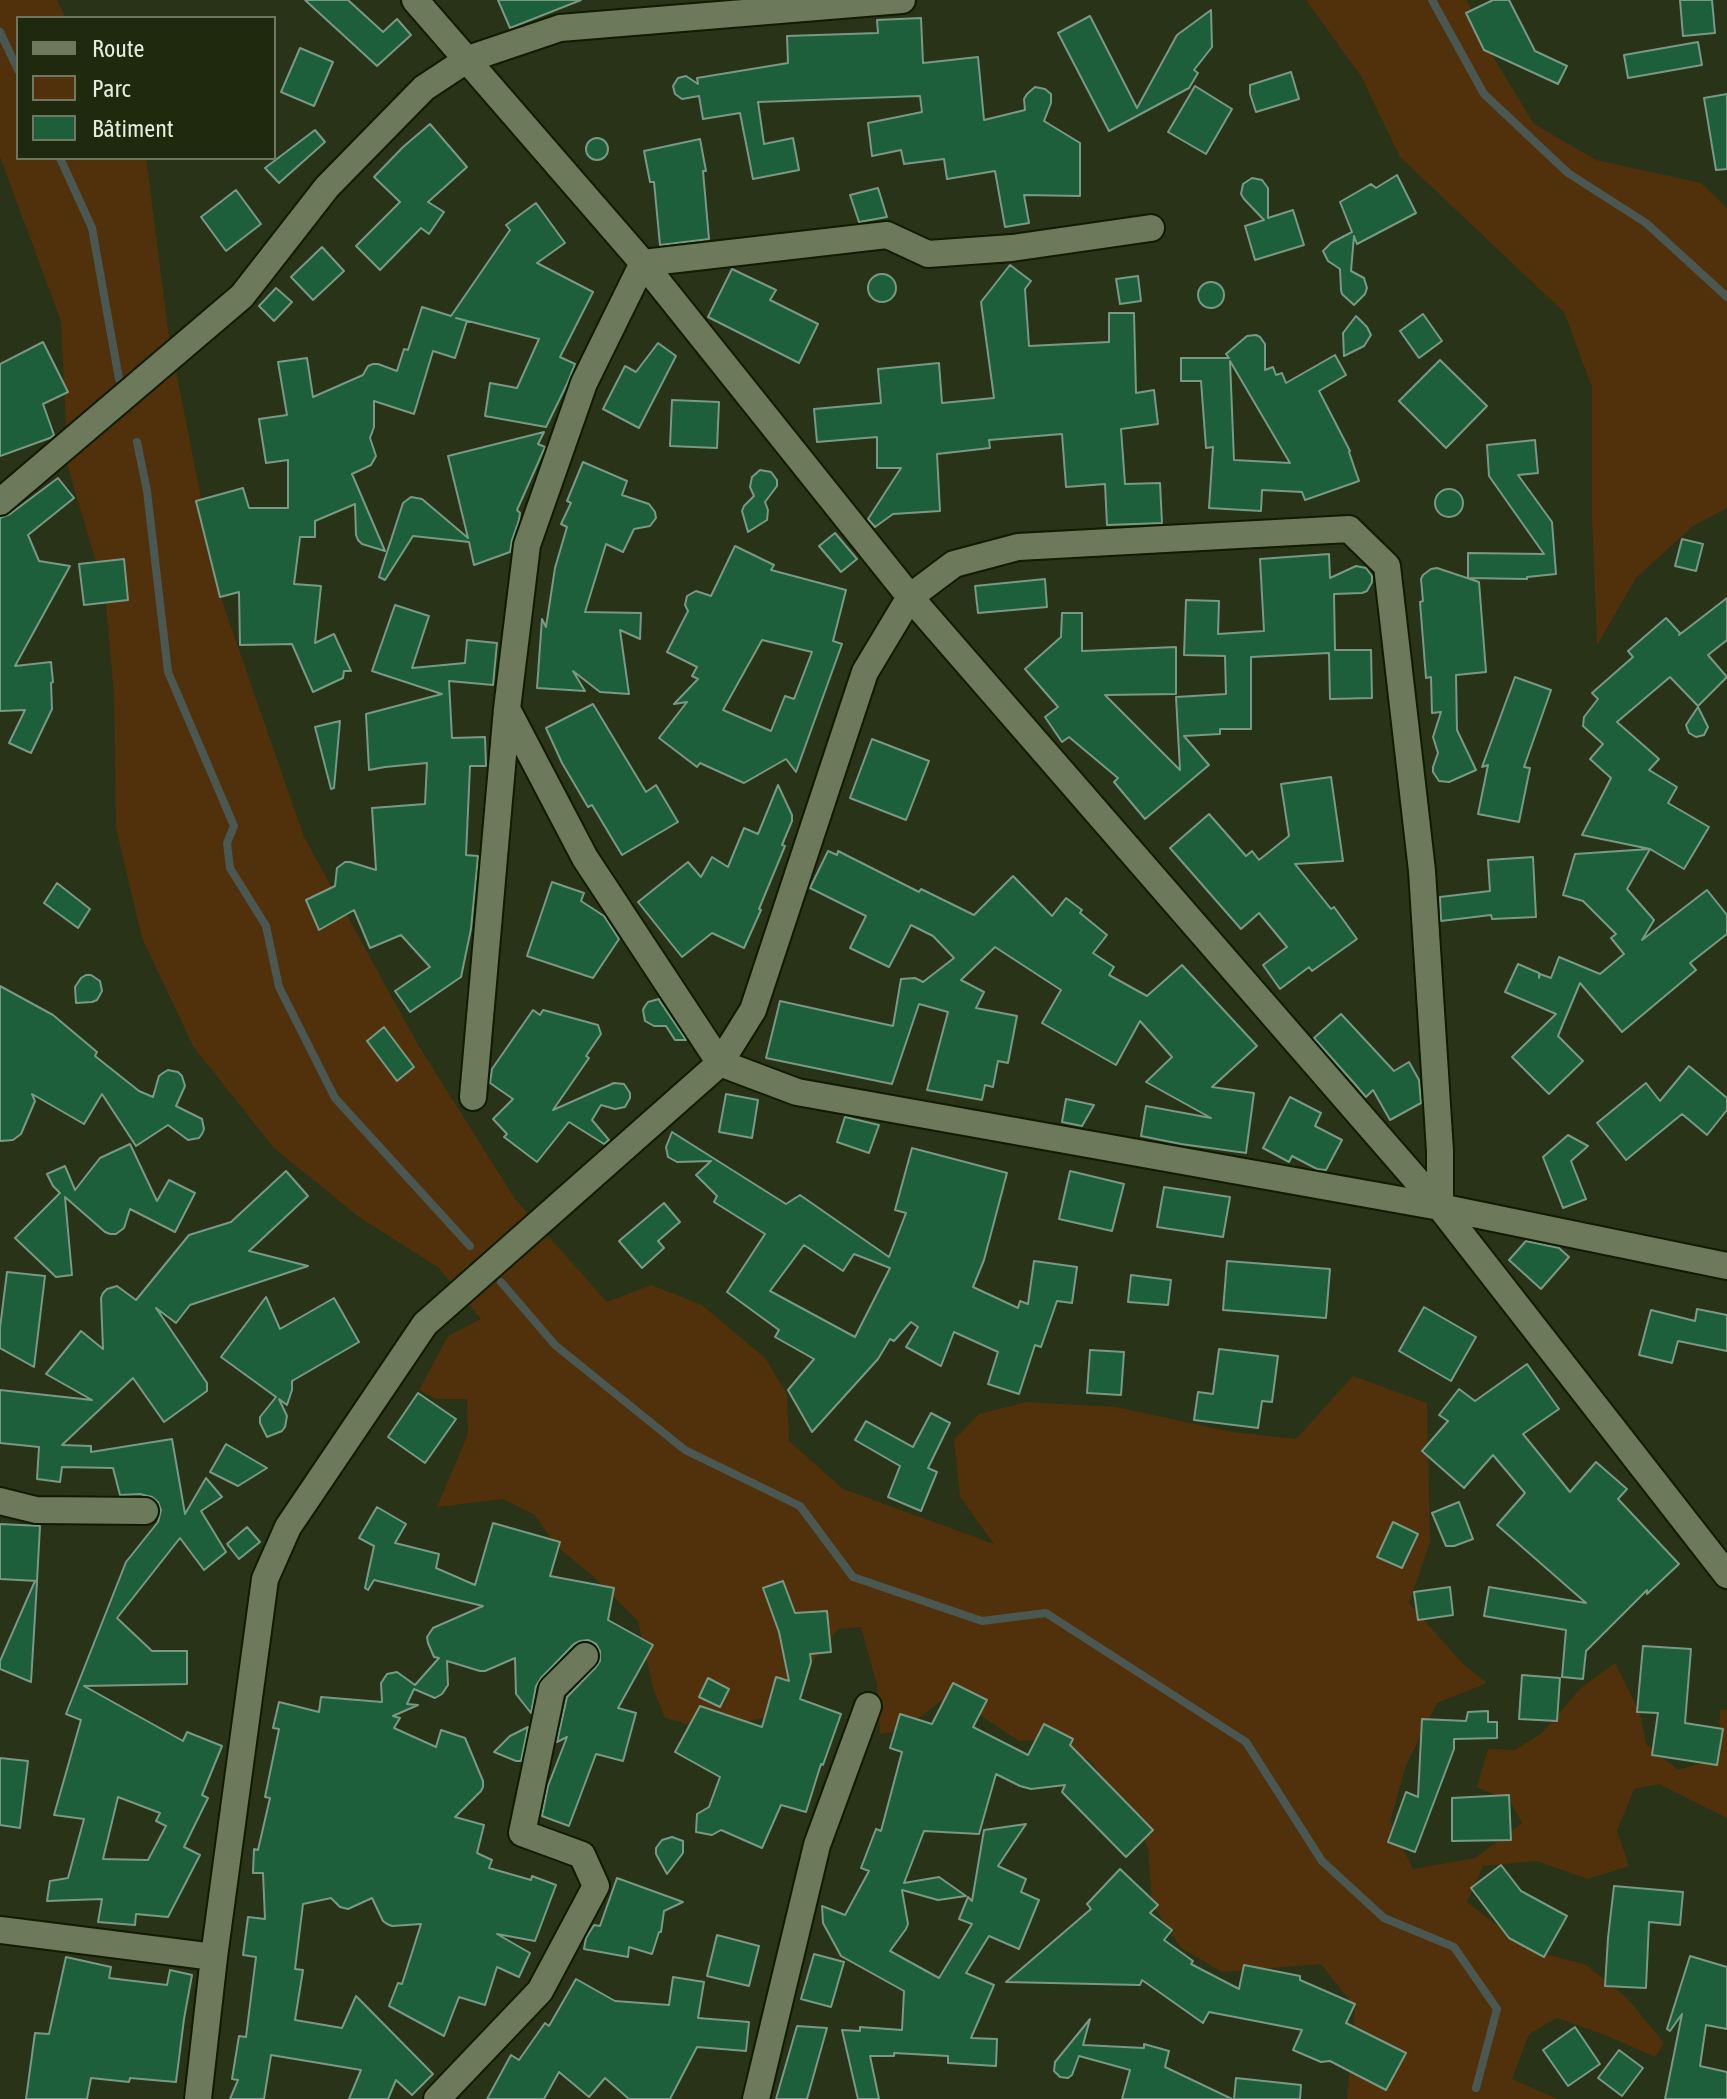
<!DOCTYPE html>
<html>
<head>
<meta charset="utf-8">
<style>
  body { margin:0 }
  #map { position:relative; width:1727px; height:2099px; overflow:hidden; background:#293317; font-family:"Asap Condensed",sans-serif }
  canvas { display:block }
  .legend { position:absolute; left:16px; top:16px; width:260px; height:144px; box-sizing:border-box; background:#1f290e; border:2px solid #6f7760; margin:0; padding:10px 14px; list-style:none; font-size:24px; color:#e6eddc }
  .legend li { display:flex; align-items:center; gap:16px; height:40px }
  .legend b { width:40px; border:2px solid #6f7760 }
</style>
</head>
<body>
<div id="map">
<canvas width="1727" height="2099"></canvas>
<ul class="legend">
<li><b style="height:10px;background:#6d795b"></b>Route</li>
<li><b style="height:22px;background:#50310b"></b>Parc</li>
<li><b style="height:22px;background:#1c5f3a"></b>Bâtiment</li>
</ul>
</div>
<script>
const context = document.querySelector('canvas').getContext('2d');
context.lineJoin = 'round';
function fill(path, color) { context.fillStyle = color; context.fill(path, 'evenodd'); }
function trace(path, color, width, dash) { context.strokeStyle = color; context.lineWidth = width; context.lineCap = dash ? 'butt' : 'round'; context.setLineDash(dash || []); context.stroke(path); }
fill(new Path2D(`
  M0,0H57L66,18H18V158H146L168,330L220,595L304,837L417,1043L515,1199L607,1302L651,1285L702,1305L765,1358L787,1394L789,1441L843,1489L994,1544L960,1497L954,1440L979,1414L1026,1402L1116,1407L1232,1432L1296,1439L1353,1376L1427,1403L1430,1542L1409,1603L1463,1664L1487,1683L1437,1703L1406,1765L1390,1821L1413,1869L1475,1858L1522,1823L1510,1801L1477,1787L1488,1749L1515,1750L1542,1733L1581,1688L1615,1663L1640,1713L1646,1744L1678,1770L1718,1758L1720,1710H1727V1818L1659,1784L1634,1789L1617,1831L1629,1866L1588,1879L1537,1861L1483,1866L1467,1902L1528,1949L1586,1965L1627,1998L1664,2043L1655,2057L1605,2035L1557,2018L1529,2034L1512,2079L1557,2099H1347L1355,2007L1321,1964L1222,1972L1181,1948L1152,1904L1148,1847L1091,1761L1051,1740L1019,1741L949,1695L903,1730L880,1734L877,1685L861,1627L838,1629L771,1716L709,1730L665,1718L653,1688L638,1621L594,1577L555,1545L535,1515L503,1499L437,1507L468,1434L467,1399H436L419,1390L448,1336L481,1319L439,1268L359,1217L273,1147L193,1046L142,938L116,828L114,694L105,593L68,467L61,321L0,157Z
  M1306,0H1467L1484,42L1534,124L1596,160L1701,183L1727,208V508L1693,526L1636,578L1597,645L1592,515V387L1564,312L1400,157L1361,76Z`), '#50310b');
trace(new Path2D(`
  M1432,0L1484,94L1568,173L1646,223L1727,297
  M0,32L18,70
  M60,158L92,228L119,379
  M137,442L147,491L168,672L234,826L227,843L230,868L266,926L279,987L335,1098L470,1246
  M501,1282L555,1345L685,1450L800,1506L853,1577L982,1621L1046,1613L1246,1742L1322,1861L1384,1918L1454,1947L1497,2009L1476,2088`), '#4b5851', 8);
const building = new Path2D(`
  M305,0H348L383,32L397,19L411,35L377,66Z
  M498,0H581L510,28Z
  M1493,0H1509L1535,51L1567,66L1558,84L1484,50L1466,13Z
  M1680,0H1712L1715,33L1683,36Z
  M1211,10L1212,47L1194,70L1198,73L1189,88L1109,131L1058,33L1090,16L1137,108L1177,35Z
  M921,18L923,63L978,57L984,120L1025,110L1024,99L1027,94L1035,87L1045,89L1051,94V103L1044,121L1080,143V196L1024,195L1029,223L1005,227L995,171L947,179L944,159L904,164L901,150L872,156L868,123L922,112L920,96L758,102L764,144L793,138L799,170L753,179L740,113L703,119L699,96L682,99L675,94L673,86L678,78L686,76L698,84L697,78L788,63L787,36L878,33L877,20Z
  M1698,42L1702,65L1628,78L1624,55Z
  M300,48L333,62L314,106L281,92Z
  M1291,72L1299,99L1256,112L1250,94V85Z
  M1195,86L1232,109L1206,154L1168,132Z
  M1727,94V169L1716,170L1704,98Z
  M430,124L467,167L428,202L444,212L429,234L421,228L380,270L356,246L400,202L374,177L403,147Z
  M315,130L325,142L279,183L265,168Z
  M586 149a11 11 0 1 1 22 0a11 11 0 1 1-22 0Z
  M700,139L706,171H703L709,239L660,245L654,182H650L644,151Z
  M1397,175L1416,213L1357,244L1354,236L1351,271L1364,278L1367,288L1365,294L1354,305L1342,294L1341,290L1340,269L1328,261L1323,251L1331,243L1352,232L1340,202L1371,184L1376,188Z
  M1252,178L1262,180L1268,188V218L1293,210L1304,245L1255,260L1245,226L1264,220L1244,199L1241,194L1243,184Z
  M878,188L887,217L859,222L850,195Z
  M236,190L261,224L226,251L201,217Z
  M536,203L565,243L537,263L593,292L560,357L575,364L567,384L546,427L485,416L490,383L517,388L539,339L456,318L467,321L455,358L433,351L414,414L374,401V427L370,438L376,456L371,465L352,474L385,551L362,544L358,540L356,535L355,504L315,521V537H300L294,584L321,586L315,643L334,634L351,671H344L343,678L313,692L292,644L240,645L239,592L220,597L196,501L243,488L249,508H288V460L266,463L259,419L287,415L278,362L307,358L313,397L363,375L368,366L373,364H378L397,371L404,349L408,350L422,307L451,316L510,230L506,225Z
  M322,247L344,271L313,300L291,277Z
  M1010,265L1031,281L1025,289L1029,346L1109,342V313H1134L1136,393L1154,390L1158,424L1121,429L1125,484L1160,483L1162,523L1107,525L1105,484L1066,487L1062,434L989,440L990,448L937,454L940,511L893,514L875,527L868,519L901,468H877V437L817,442L814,409L881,403L878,369L939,363L942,403L994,398L981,302Z
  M732,269L776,290L770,300L818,324L799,363L708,317Z
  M868 288a14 14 0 1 1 28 0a14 14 0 1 1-28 0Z
  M1138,276L1141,301L1120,304L1116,279Z
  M1198 295a13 13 0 1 1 26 0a13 13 0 1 1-26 0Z
  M276,288L292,302L274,321L259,306Z
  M1423,314L1442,341L1419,358L1400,331Z
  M1356,316L1367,327L1371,335L1364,346L1344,356L1343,333Z
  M1256,335L1260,337L1265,344V370L1273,367L1276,375L1282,373L1286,383L1335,355L1346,375L1319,391L1350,451L1349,452L1359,481L1305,500L1302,492L1262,490L1261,511L1209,508L1213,447L1206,448L1201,381H1181V358H1229L1226,354L1247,336ZM1230,361L1290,463L1234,460Z
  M43,342L68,392L43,404L54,435L50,438L0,456V364Z
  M658,343L676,356L639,428L603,409L625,366L636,372Z
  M1440,360L1487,406L1446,448L1399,401Z
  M672,400L719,402L717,448L670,446Z
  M544,432L538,444L545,447L517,510L520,513L519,520L512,540L510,552L474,565L469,542L413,536L385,580L379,577L403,503L411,497L422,499L468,538L448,456Z
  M1535,440L1538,473L1518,475L1552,522L1556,574L1527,577V579L1468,578V553L1544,554L1489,476L1487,445Z
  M583,462L627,481L622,495L649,504L655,512L656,518L650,526L634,529L623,552L606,544L585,612L641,613L640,639L620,630L629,694L600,692L573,671L585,691L537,688L542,619L546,627L555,568L567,527L561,524L571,503L567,501Z
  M760,470L771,472L777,480V486L765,502L768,510L767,520L748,532L742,511L744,506L754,496L750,487L752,477Z
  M58,478L74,498L28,535L39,561L70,566L15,666L51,662L53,682L51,683L52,709L31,753L9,743L25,710L0,711V518L10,514Z
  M1435 503a14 14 0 1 1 28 0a14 14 0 1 1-28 0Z
  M835,533L857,559L841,572L819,546Z
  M1682,539L1703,544L1696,571L1675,566Z
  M735,546L774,565L771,570L846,590L833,641L842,644L796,772L786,759L744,783L700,763L697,767L659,738L687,702L674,704L698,679L692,676L697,667L667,652L688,611L685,605L687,596L696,591L711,596ZM762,640L812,652L794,699L785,696L771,731L723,710Z
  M1329,554L1330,578L1356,566L1366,568L1372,576V582L1367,591L1362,593L1334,594L1335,650H1371L1372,698L1330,699L1329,653L1251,657V729H1220V734L1184,736L1209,765L1145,819L1114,782L1118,778L1069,737L1062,742L1045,717L1058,707L1025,669L1061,637L1062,613H1082V651L1176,647V694L1105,695L1180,770L1176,697L1226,694L1225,656L1184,655L1186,600L1219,601L1218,634L1264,631L1260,559Z
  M124,559L128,600L84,605L79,564Z
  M1437,568L1479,582L1486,672L1456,675L1457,730L1476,770L1449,782L1439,781L1433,772V767L1438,753L1433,737L1441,712L1432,713L1431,677L1426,678L1420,602L1423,601L1421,579L1423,575L1431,569Z
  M1045,579L1047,607L978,613L975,586Z
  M1727,598V640L1708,655L1727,677L1698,706L1670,677L1617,722L1659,759L1649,770L1677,787L1668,803L1709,827L1684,869L1650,849L1627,889L1654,920L1642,940L1707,890L1727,915V934L1690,963L1696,970L1622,1032L1580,983L1558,1036L1583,1061L1549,1094L1512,1057L1556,1014L1505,992L1518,964L1539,973V978L1540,974L1551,978L1559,957L1600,974L1624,954L1611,938L1616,934L1583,901L1563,895L1575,854L1650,849L1582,835L1611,778L1590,759L1603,744L1583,726L1584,717L1598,699L1592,693L1633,657L1628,651L1666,618L1680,633L1679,635Z
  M395,605L429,616L412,668L465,663L467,640L497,643L493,685L449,681L452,738L485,737L486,766H470L466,855L478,856L471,929L461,977L410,1012L395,991L430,967L401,935L370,948L354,910L319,930L306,900L335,886L337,868L345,862H350L376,870L372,808L425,804L427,763L385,767L369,770L366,714L442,694L372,671Z
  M1515,677L1551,690L1524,767L1530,768L1519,822L1478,814L1488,765L1482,767Z
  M593,704L646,792L656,785L678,822L622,855L592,805L588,807L562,763L546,728Z
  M1698,707L1708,727L1704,735L1696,737L1689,733L1686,725Z
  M340,721L334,788L331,789L315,727Z
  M872,739L929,761L906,820L850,798Z
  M1331,777L1343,861L1295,864L1331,909L1334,907L1357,939L1312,971L1309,967L1280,989L1263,965L1287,947L1259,913L1241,929L1170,848L1209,814L1246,856L1252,851L1259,860L1289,836L1281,784Z
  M778,785L792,815V821L782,845L785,846L759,909L761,910L744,948L712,933L682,957L638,902L688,862L701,877L712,857L728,867L744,828L758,834Z
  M828,851L837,855L838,851L919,892L921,889L974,915L1013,876L1052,916L1066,898L1082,910L1080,913L1107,935L1093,953L1114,967L1109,975L1147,996L1182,965L1257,1046L1212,1087L1254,1093L1246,1153L1181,1144L1141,1136L1146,1106L1211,1118L1146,1082L1172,1057L1140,1021L1116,1065L1042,1023L1061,990L995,947L961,980L984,992L976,1008L1017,1016L1008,1063L998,1061L993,1087L985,1085L982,1100L927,1090L948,1012L919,1004L892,1084L766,1058L780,1001L893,1026L901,979L915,978L923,982L954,958L933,936L911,925L889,967L850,948L866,916L810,888Z
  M1533,857L1536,917L1492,919L1491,915L1441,921L1440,897L1490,891L1488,860Z
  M552,882L584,893L581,901L604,916L619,939L593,978L527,956Z
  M57,883L90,909L78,928L44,903Z
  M86,975H91L100,981L102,991L97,1000L92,1002L76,1003L75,987L81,978Z
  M0,986L53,1015L97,1052L95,1056L139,1091L153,1097L159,1076L163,1073L168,1070L178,1072L182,1076L185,1086L176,1106L202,1119L204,1129L202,1134L199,1138L188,1140L168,1125L136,1146L102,1094L84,1124L32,1094L35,1101L21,1134L13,1140L0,1141Z
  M659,999V1000L686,1040H675L666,1026H654L645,1021L643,1010L645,1006L648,1002Z
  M533,1010L540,1015L543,1010L598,1025L601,1034L586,1056L589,1058L553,1110L614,1083L624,1084L630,1093V1098L625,1107L615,1109L601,1105L592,1120L609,1140L604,1144L569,1122L537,1162L504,1137L507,1134L493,1119L513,1099L490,1083L492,1069Z
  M1341,1014L1394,1071L1409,1062L1419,1080L1421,1103L1390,1120L1373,1090L1366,1097L1354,1083L1314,1038Z
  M384,1027L414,1067L397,1081L367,1041Z
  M1689,1066L1727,1098V1110L1707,1135L1682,1114L1626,1160L1597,1123L1646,1083L1660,1101Z
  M726,1094L758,1100L752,1138L719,1132Z
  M1290,1097L1321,1113L1315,1126L1342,1140L1326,1170L1317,1169L1292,1156L1289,1162L1263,1148Z
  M1066,1099L1094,1105L1082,1126L1062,1122Z
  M845,1117L879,1125L869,1153L837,1142Z
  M672,1132L786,1204L800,1195L889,1257L906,1213L895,1210L912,1148L1007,1173L984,1260L973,1287L1018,1308L1020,1301L1028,1304L1034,1261L1077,1267L1072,1303L1057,1301L1041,1347L1035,1345L1019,1394L988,1384L998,1352L954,1332L941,1366L906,1347L918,1327L911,1322L894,1341L890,1339L878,1359L812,1432L788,1390L814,1359L775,1337L779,1330L727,1292L765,1234L714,1202L717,1196L696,1175L711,1161L677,1162L668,1157L666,1147ZM804,1245L843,1271L854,1254L890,1268L855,1337L770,1291Z
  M1568,1135L1588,1146L1571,1161L1586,1199L1563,1208L1543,1157Z
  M130,1144L157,1201L169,1180L195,1193L175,1232L130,1209L124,1228L116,1234H110L105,1232L65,1197L72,1275L56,1277L15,1238L60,1193L53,1186L47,1174L65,1166L75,1190L100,1158Z
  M286,1171L308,1196L249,1251L308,1266L190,1305L176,1323L156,1308L207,1383V1391L164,1422L133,1378L62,1445L91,1446V1452L172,1439L185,1514L206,1478L222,1497L201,1511L226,1552L204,1570L180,1538L117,1618L152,1651H187V1684L84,1686L183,1741L187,1732L222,1746L202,1795L208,1798L184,1847L200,1855L168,1917L136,1914L135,1925L98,1922L102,1899L47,1901L50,1881L68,1878L84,1819L54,1815L81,1720L66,1714L126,1562L158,1522L161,1510L158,1502L152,1497L140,1494L120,1495L113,1468L62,1467L60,1482L37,1479L39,1447L0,1443V1390L92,1400L46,1374L81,1331L103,1349L101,1298L103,1293L107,1289L117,1286L136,1300L189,1235L231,1222ZM118,1797L160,1813L156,1821L166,1826L148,1860L103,1859Z
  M1070,1171L1124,1184L1112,1231L1059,1219Z
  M1164,1187L1230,1197L1223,1237L1157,1227Z
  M664,1203L680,1222L658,1241L664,1248L642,1268L619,1241Z
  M1526,1241L1559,1248L1569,1257L1541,1289L1509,1260Z
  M1227,1261L1330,1269L1326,1318L1223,1310Z
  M7,1272L45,1276L34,1367L0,1348V1328Z
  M1131,1275L1171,1280L1168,1305L1128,1302Z
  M266,1297L280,1329L334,1298L359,1342L292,1381V1390L287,1405L279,1399L287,1416L285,1427L282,1431L267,1437L260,1423V1417L276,1397L221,1357Z
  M1424,1307L1476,1337L1451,1381L1399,1351Z
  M1697,1309L1727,1315V1351L1678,1341L1672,1363L1639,1355L1651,1310L1695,1321Z
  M1219,1349L1278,1356L1272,1402L1262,1401L1258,1428L1194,1420L1198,1392L1213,1394Z
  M1090,1350L1124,1352L1121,1395L1087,1393Z
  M1527,1364L1559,1409L1523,1434L1570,1492L1596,1462L1627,1489L1618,1499L1679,1564L1647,1594V1590L1586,1651L1583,1679L1562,1677L1566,1630L1484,1616L1489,1587L1586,1603L1497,1525L1525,1493L1493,1455L1464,1488L1422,1451L1448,1421L1439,1415L1459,1389L1475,1401Z
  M418,1393L456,1419L425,1463L388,1437Z
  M931,1413L950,1423L928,1468L937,1472L921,1511L888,1497L900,1466L855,1440L866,1421L913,1447Z
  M226,1444L267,1468L238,1486L210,1472Z
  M1459,1502L1473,1539L1454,1546H1446L1432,1513Z
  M377,1507L406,1524L395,1543L439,1554L436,1568L475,1585L493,1523L560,1542L550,1576L614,1588L608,1620L653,1645L618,1708L636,1713L623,1761L596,1754L569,1826L542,1816L548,1786L567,1737L557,1742L567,1697L596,1667L600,1661V1651L596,1644L588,1640L580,1641L574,1644L541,1678L536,1686L531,1713L516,1694L515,1658L485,1671H480L447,1661L448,1685L442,1694L435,1698L414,1689L407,1704L418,1705L393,1716L400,1718L394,1728L436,1747L441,1730L465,1738L483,1781V1787L481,1791L455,1817L484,1825L477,1853L492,1860L489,1868L531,1880L532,1876L556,1885L535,1941L497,1934L530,1953L519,1977L497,1967L485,2005L459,1997L444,2036L389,2006L398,1983L402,1984L421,1924L392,1926L387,1924L383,1921L372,1898L348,1909L340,1907L331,1898L303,1904L295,1969L303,1970L295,2020L342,2028L356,1996L433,2074L412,2095L396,2080L388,2099H349L361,2070L271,2055L264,2099H230L238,2080L232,2079L239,2036L246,2037L256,1957L243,1955L248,1917L265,1919L263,1873H253L254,1849L258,1850L270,1798L265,1797L279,1729L273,1728L279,1702L319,1712L321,1697L382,1702L381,1683L387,1674L397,1672L415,1685L439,1658L434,1657L428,1643L427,1637L433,1628L483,1606L374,1580L368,1590L365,1588L374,1546L359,1538Z
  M1393,1522L1418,1534L1402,1568L1377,1557Z
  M0,1524L40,1526L37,1581L0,1579Z
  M247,1527L260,1542L239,1559L227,1544Z
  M35,1581L37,1582L31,1682L0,1669V1661Z
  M783,1581L795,1613L827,1611L831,1652L810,1654L811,1662L800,1699L841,1714L823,1765L821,1764L806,1812L781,1805L762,1848L721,1830L712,1835L696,1832L697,1814L709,1807L720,1777L675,1752L700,1706L762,1727L776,1677L789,1681L779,1632L763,1588Z
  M1450,1587L1453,1615L1418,1620L1414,1592Z
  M1643,1646L1691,1649L1685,1723L1723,1729L1717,1765L1652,1755L1658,1713L1637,1712Z
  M1522,1675L1560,1678L1557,1721L1519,1719Z
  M708,1678L729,1689L720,1707L699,1697Z
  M953,1683L987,1700L973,1727L1028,1755L1044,1724L1073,1739L1070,1745L1153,1830L1126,1857L1062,1792L1065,1785L1031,1789L1020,1786L996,1774L979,1834L924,1831L904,1883L939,1877L966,1896L938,1900L902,1890L908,1924L906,1929L890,1951L939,1978L972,1924L959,1919L968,1897L972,1901L984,1830L1026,1824L998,1866L1026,1879L1021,1892L1039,1900L1019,1949L989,1936L966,1973L994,1985L971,2038L997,2039L996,2066L948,2063V2056L894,2053V2056H870L879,2099H858L842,2030L860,2031V2027L902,2030L904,1991L841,1956L823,1923L822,1906L845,1915L869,1871L861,1868L876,1829L881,1831L902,1752L890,1748L900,1714L932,1724Z
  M1488,1711V1722H1497V1738L1454,1739V1749L1415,1852L1388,1842L1406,1792L1418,1797L1422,1719L1466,1721L1468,1712Z
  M528,1727L521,1761H516L494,1752L510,1736Z
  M0,1758L28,1761L20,1828L0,1825Z
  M1509,1795L1511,1840L1452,1841V1798Z
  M672,1837L683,1841V1853L667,1874L656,1854V1848L662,1840Z
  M1501,1865L1521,1891L1567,1916L1544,1957L1509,1938L1471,1888Z
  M1120,1869L1158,1905L1150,1913L1172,1930L1164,1940L1193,1961L1191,1964L1239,1989L1244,1965L1300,1976V1980L1355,2004L1346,2023L1406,2053L1386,2090L1330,2061L1321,2062L1293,2050L1302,2030L1209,2012L1203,2023L1142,1980L1140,1985L1006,1982L1091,1909L1087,1904Z
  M617,1878L683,1902L664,1911L661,1932H659L652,1954L629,1947L628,1957L584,1949L586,1938L594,1925L600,1926Z
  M1614,1886L1683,1892L1680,1925L1649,1922L1646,1988L1605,1986L1608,1938Z
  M717,1935L759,1946L749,1986L707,1976Z
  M814,1954L844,1962L831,2007L801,1999Z
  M1690,1956L1727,1967V2029L1706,2025L1700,2066L1727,2072V2099H1665L1682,2014L1670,2031L1667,2029Z
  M66,1957L111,1967L109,1978L167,1985L170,1970L192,1975L184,2019L176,2082L130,2078L129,2082L91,2078L87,2099H26L35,2033L49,2034Z
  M673,1977L704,1982L698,2018L749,2022L746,2051L697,2047L670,2099H629L605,2078L589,2097L559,2072L544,2099H487L511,2055L519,2060L545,2023L549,2026L576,1979L615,2001L669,2005Z
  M1090,2019L1083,2045L1144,2048V2044L1169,2051L1165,2067L1232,2099H1122L1130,2070L1079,2056L1072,2075L1068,2078L1060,2077L1054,2071L1055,2062Z
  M797,2026L827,2028L807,2099H776Z
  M1575,2027L1600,2064L1568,2086L1543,2050Z
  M1619,2050L1643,2068L1622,2096L1598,2078Z
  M1236,2078L1301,2085L1300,2099H1234Z`);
fill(building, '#1c5f3a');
trace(building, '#799984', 2);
const street = new Path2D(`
  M415,0L643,263L910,597L1440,1207L1727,1575
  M1151,228L1012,248L928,254L887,235L643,263L584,383L527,545L507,709L585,858L720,1063L797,1092L1440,1207L1727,1266
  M0,502L242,296L327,187L424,88L468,59L560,28L902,0
  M473,1097L507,709
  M0,1501L36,1510L145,1511
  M0,1930L214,1957
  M198,2099L214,1957L265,1579L288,1527L425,1324L720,1063L753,1010L865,672L910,597L954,564L1018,547L1349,529L1387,566L1422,871L1440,1151V1207
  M437,2099L540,1991L596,1886L582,1855L522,1833L552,1689L585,1656
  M756,2099L817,1845L868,1706`);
trace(street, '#111b02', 30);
trace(street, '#6d795b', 26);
</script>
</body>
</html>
